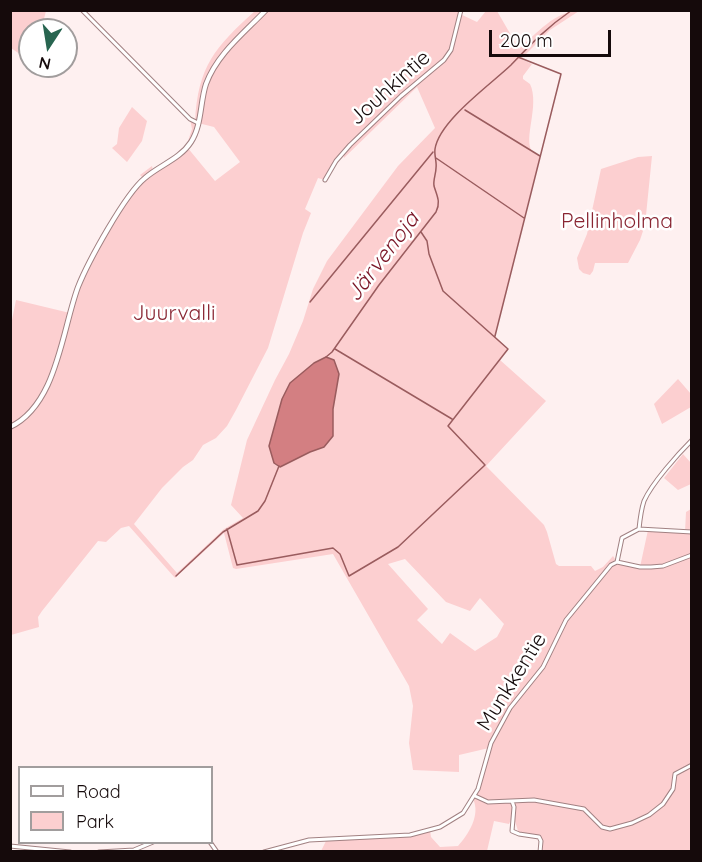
<!DOCTYPE html>
<html>
<head>
<meta charset="utf-8">
<style>
  body { margin:0 }
  #map { position:relative; width:702px; height:862px; overflow:hidden; background:#fef0f0; font-family:Quicksand,sans-serif }
  canvas { display:block }
  .frame { position:absolute; inset:0; border:12px solid #150a0b; pointer-events:none }
  .legend { position:absolute; left:18px; top:766px; width:195px; height:78px; box-sizing:border-box; background:#fff; border:2px solid #a19d9d; margin:0; padding:8px 10px; list-style:none; font-size:18px; color:#150a0b }
  .legend li { display:flex; align-items:center; gap:12px; height:30px }
  .legend b { width:30px; border:2px solid #a19d9d }
  .north { position:absolute; left:18px; top:18px; width:60px; height:60px; box-sizing:border-box; background:#fff; border:2px solid #a19d9d; border-radius:50%; rotate:192deg; font-size:16px; font-weight:700; line-height:24px; text-align:center; color:#150a0b }
  .north::after { content:''; display:block; margin:auto; width:21px; height:27px; background:#286550; clip-path:polygon(50% 0,100% 100%,50% 72%,0 100%) }
  .scale { position:absolute; left:489px; top:30px; width:122px; height:27px; box-sizing:border-box; border:3px solid #150a0b; border-top:0; padding-left:8px; font-size:18px; line-height:21px; white-space:nowrap; color:#150a0b; -webkit-text-stroke:4px #fff; paint-order:stroke }
</style>
</head>
<body>
<div id="map">
<canvas width="702" height="862"></canvas>
<div class="frame"></div>
<ul class="legend">
<li><b style="height:8px;background:#fff"></b>Road</li>
<li><b style="height:16px;background:#fccfd0"></b>Park</li>
</ul>
<div class="north">N</div>
<div class="scale">200 m</div>
</div>
<script>
const context = document.querySelector('canvas').getContext('2d');
context.lineJoin = 'round';
function fill(path, color) { context.fillStyle = color; context.fill(path, 'evenodd'); }
function trace(path, color, width, dash) { context.strokeStyle = color; context.lineWidth = width; context.lineCap = dash ? 'butt' : 'round'; context.setLineDash(dash || []); context.stroke(path); }
function write(font, color, halo, rows, align = 'center') {
  context.font = font + ' Quicksand,sans-serif'; context.lineWidth = 5; context.setLineDash([]); context.textBaseline = 'middle'; context.strokeStyle = halo; context.fillStyle = color; for (const [text, x, y, turn = 0] of rows) {
    context.save(); context.translate(x, y); context.rotate((+turn || 0) * Math.PI / 180); context.textAlign = isNaN(turn) ? turn : align; if (halo) context.strokeText(text, 0, 0); context.fillText(text, 0, 0); context.restore();
  }
}
fill(new Path2D(`
  M10,11H46L44,19L48,30H30V61L11,48Z
  M255,11H461L460,14L477,22L486,11H497L519,49C536,34 555,11 579,11L550,30L521,59L532,64L523,76V79L530,84C540,105 523,139 532,151C534,153 538,155 540,156L495,336L508,349L500,360L546,401L486,466L544,525L547,532L556,564L559,566H591L595,571L603,567L613,556L617,562L640,567L648,530L685,532L686,512L691,509V851H541V838L519,834L513,815L509,824L494,821L487,851H321L327,839L396,837L430,830L431,837L440,847L458,846C468,835 481,815 473,799L478,789L489,748L459,755V772L413,770L409,743L413,706L409,686L333,554L236,569L233,568L224,533L175,578L129,526L121,528L106,542L98,541L42,611L38,617L39,627L11,635L10,330L16,300L70,313C85,267 112,216 143,178L140,175L152,166L153,171L187,147L215,181L240,162L214,127L198,123L190,144L188,141L192,129L190,119L195,122C198,66 215,47 255,11ZM417,87L435,128L398,166L327,261L313,289L303,321L289,354L275,380L247,440L231,505L243,518L224,529L177,573L134,524L162,488L183,467L193,460L203,445L216,438L227,426L236,410L268,348L303,233L311,213L305,209L318,178L325,180L343,153L344,158ZM405,559L446,602L470,611L480,598L504,624L497,637L475,651L450,633L442,644L417,620L428,609L388,564Z
  M132,107L147,121L142,141L127,162L112,148L117,144L119,128Z
  M652,156L645,225L640,240L628,263H595L593,271L590,275L583,273L579,269L577,258L587,234L601,169L638,157Z
  M678,379L691,394V407L662,424L654,404Z
  M683,454L691,463V484L678,490L664,478Z`), '#fccfd0');
const water = new Path2D(`
  M326,357L334,360L339,374L333,409V436L324,447L310,452L280,467L274,463L269,446L282,399L290,383L314,363Z`);
fill(water, '#d37f82');
trace(water, '#9a5c5e', 1.5);
trace(new Path2D(`
  M465,110L540,156
  M436,158L524,218
  M310,302L433,152
  M495,336L561,74L518,57
  M335,349L452,419
  M326,357L332,352L379,285L436,212C441,202 437,196 434,186C433,180 436,174 436,168C437,162 434,155 435,149C439,121 490,85 511,65C532,43 546,28 572,10
  M227,529L237,565L333,548L340,554L349,576L398,547L485,465L448,426L508,349L443,291L429,254L427,241L421,232
  M176,576L223,532L258,511L265,501L279,466`), '#9a5c5e', 1.5);
const minor = new Path2D(`
  M82,10L190,119L198,123
  M325,180L336,161L350,145L401,96L444,60L451,50L461,10
  M639,529C640,519 641,510 644,501C652,483 678,454 692,440
  M617,562L622,538L639,529L692,532
  M475,796L488,802L534,800L584,809L602,827L610,829L632,823L649,815L663,804L673,789L675,774L692,765
  M512,801L514,807L512,831L519,834L539,837L541,841L540,852
  M210,842L217,852
  M10,846L70,852
  M99,852L134,850L153,842
  M264,852L309,840L410,835L440,827L463,813L478,789L491,743L510,708L543,667L566,620L611,565L617,562L640,567H651L663,566L692,555`);
const tertiary = new Path2D(`
  M10,427C57,405 62,330 78,287C88,262 125,194 145,178C160,165 180,159 191,142C202,125 200,102 206,84C217,54 244,33 266,10`);
trace(minor, '#a18182', 5);
trace(tertiary, '#a18182', 6);
trace(minor, '#fff', 3);
trace(tertiary, '#fff', 4);
write('21px', '#150a0b', '#fff', [
  ["Jouhkintie",390,88,-42],
  ["Munkkentie",512,682,-58]
]);
write('21px', '#892532', '#fff', [
  ["Pellinholma",617,222],
  ["Juurvalli",174,314]
]);
write('italic 22px', '#7a1526', '#fff', [
  ["Järvenoja",383,257,-53]
]);
</script>
</body>
</html>
